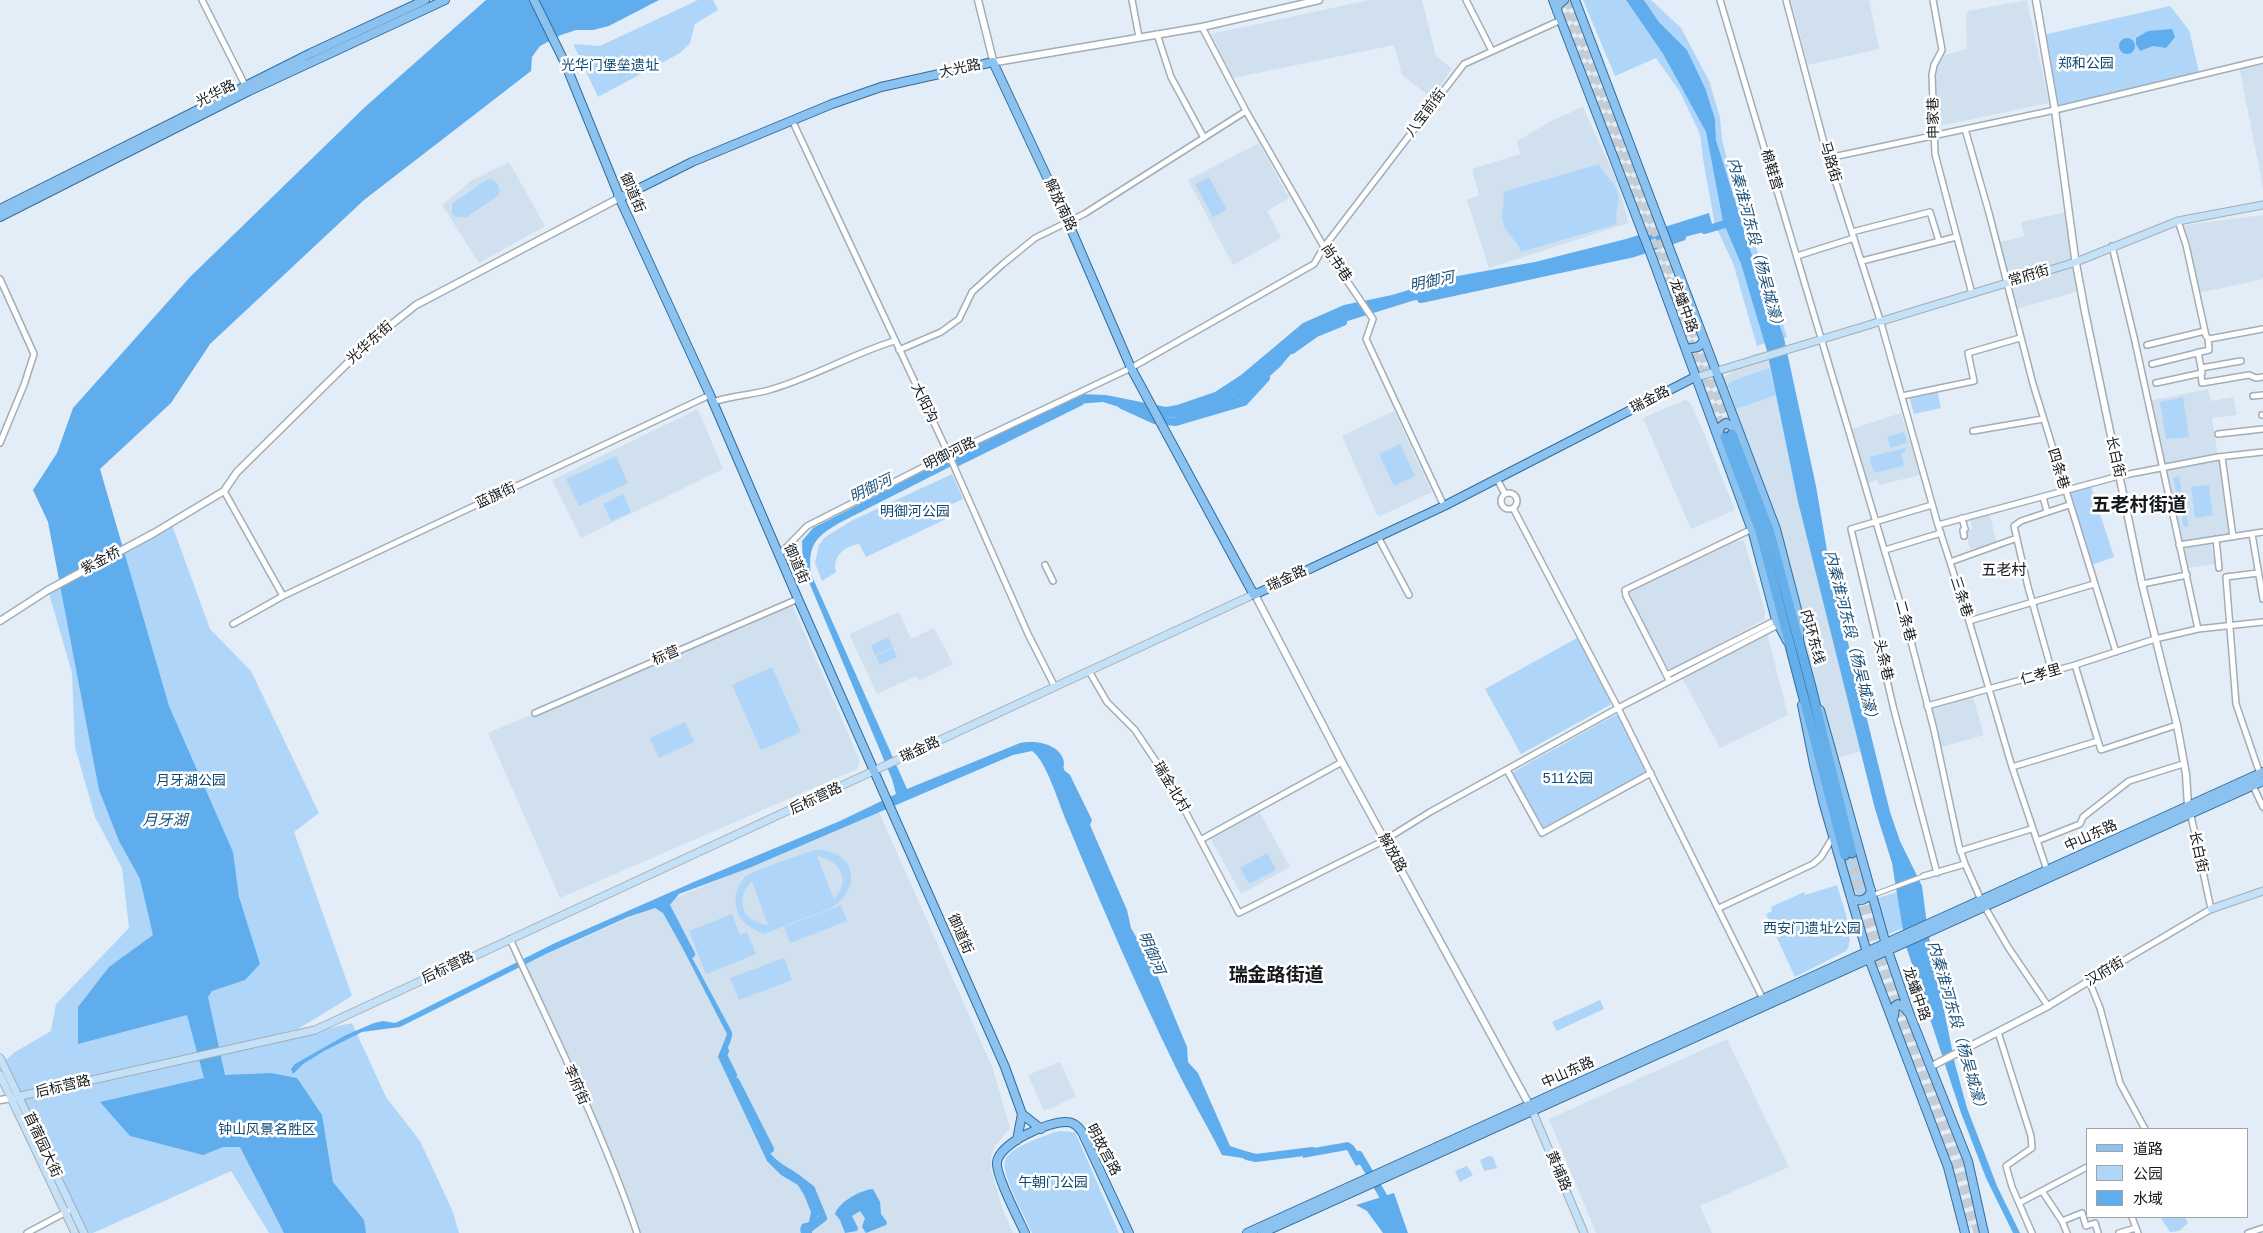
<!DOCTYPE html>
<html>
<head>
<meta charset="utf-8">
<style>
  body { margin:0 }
  #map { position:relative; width:2263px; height:1233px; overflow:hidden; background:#e3edf7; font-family:Helvetica,"Noto Sans SC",sans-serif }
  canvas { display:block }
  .legend { position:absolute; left:2086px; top:1128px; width:162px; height:90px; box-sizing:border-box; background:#fff; border:1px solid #a1a3a4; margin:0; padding:6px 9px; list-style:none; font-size:15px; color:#15191c }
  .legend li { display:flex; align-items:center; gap:10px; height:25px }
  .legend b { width:25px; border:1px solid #a1a3a4 }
</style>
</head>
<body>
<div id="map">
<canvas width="2263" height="1233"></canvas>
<ul class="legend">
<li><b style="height:6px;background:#8bc2ef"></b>道路</li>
<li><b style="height:14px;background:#afd6f9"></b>公园</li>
<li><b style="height:14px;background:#60adee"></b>水域</li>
</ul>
</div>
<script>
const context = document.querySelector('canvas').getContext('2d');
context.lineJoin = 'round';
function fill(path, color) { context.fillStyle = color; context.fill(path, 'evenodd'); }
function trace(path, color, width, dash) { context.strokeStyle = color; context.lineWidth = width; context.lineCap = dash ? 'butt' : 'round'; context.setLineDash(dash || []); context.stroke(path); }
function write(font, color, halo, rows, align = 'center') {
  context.font = font + ' Helvetica,"Noto Sans SC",sans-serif'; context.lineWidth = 5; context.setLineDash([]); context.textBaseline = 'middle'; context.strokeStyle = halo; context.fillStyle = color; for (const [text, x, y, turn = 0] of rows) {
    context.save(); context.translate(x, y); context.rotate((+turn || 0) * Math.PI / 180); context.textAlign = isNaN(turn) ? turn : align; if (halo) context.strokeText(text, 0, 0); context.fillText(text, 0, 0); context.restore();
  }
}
fill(new Path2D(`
  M1369,0H1422L1436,56L1452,69L1432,98L1402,75L1394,45L1233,78L1211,34Z
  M1791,0H1869L1879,49L1808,65Z
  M2027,0L2049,103L1939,126L1935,72L1937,65L1945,55L1967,49L1966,15L1968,11Z
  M2263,60V188L2239,66Z
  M1583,107L1616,179L1629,223L1489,268L1467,200L1479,195L1472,169L1520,154L1517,141L1553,120Z
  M1259,143L1289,198L1267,211L1281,238L1233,265L1188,180Z
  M509,162L545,226L479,263L442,205L472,180Z
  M2070,211L2082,290L2013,310L1997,243L2024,236L2021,222Z
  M2263,215V279L2199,293L2184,225Z
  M1767,351L1798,502L1861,751L1835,759L1800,621L1721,380L1753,354Z
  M2208,389L2211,401L2233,397L2237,415L2212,418L2218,457H2222L2233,537L2179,545L2148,401Z
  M1685,400L1690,402L1706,438L1735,510L1691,529L1643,418Z
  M698,409L723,469L581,538L552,480Z
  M1394,411L1432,492L1378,517L1342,436Z
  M1901,413L1920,475L1879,485L1877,480L1868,483L1852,429Z
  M1989,511L1997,544L1970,549L1966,530L1973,529L1969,517Z
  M1735,540L1744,541L1765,611V619L1673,669L1665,668L1628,593L1631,589Z
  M2211,543L2215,564L2188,568L2184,547Z
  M792,604L860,761L857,769L560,898L488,733Z
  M899,612L911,639L934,628L953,664L919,681L916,676L877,694L849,634Z
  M1767,633L1788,715L1720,748L1681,676Z
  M1972,694L1984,735L1938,748L1927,706Z
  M1259,811L1290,867L1241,894L1210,838Z
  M879,812L993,1069L1010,1128L995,1146L991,1156V1170L1003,1210L1013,1233H640L626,1194L525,964L647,910Z
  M1727,1039L1789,1167L1700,1206L1712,1233H1596L1549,1119Z
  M1060,1062L1076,1097L1044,1111L1028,1075Z`), '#d0e0ef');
fill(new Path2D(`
  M698,0H713L718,10L695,24L690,43L680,53L598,97L573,44L600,46Z
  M1583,0H1626L1663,54L1706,132L1723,222L1741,264L1765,343L1757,346L1733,263L1715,225L1703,159L1700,134L1680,92L1656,58L1615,76Z
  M1644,0H1651L1681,28L1709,81L1720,117L1722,139L1729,167L1751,230L1766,279L1772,288L1787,337L1784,338L1768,290L1760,281L1716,140L1715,119L1687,50L1659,22Z
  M2170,6L2189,30L2200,76L2055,110L2043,35Z
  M1599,164C1603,175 1614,180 1617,191C1621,203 1614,213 1617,224L1521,252C1518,240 1506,235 1503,222C1500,211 1506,203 1503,192Z
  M1209,177L1227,210L1213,217L1195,184Z
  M491,179L498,184L500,192L497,196L467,217H455L452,213V204L486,180Z
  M1769,368L1776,395L1736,409L1728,385L1730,382Z
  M1937,390L1941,408L1914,414L1909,396Z
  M2183,397L2189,437L2166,439L2160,402Z
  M1904,432L1907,443L1891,448L1887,437Z
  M1400,444L1415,476L1394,486L1379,454Z
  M1905,448L1906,452L1901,453L1904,466L1874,473L1869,457Z
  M616,456L628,483L579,506L566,479Z
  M952,474L963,499L941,509L946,519L866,557L859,544C844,546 832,557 836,572L822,581L815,563L819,545L824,538L851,521Z
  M2179,476L2189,526L2184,527L2173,478Z
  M2209,485L2213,515L2195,518L2191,487Z
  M2091,486L2114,557L2091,565L2068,492Z
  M623,494L631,512L611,521L603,504Z
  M171,522L210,629L251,671L319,813L294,832L352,996L298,1029L53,1089L352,1023L386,1097L420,1141L453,1212L459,1233H269L231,1171L93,1233H84L2,1063L15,1052L51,1031L56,1004L129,928L122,868L95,817L75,747L72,673L48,590Z
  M888,637L893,647L875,655L871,646Z
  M1577,638L1610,700V705L1521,754L1485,689Z
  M893,648L897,657L880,665L876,656Z
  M772,667L801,732L761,750L732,685Z
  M1615,715L1618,716L1644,767L1645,773L1544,828L1514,777L1513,772Z
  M685,722L694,742L659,758L650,738Z
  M818,849C826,851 837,852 843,859C860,876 848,898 831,908L764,934C750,928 739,922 736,906C734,895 738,885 745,877C751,871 806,853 818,849ZM817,856C840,860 852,880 834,899ZM751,882H752L768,925C743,922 734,901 751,882Z
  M1267,853L1276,870L1249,884L1240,868Z
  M1860,857L1867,888L1866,893L1860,896L1855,892L1843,862Z
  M1837,885C1841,900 1857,939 1846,951L1795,977L1766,914L1772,911L1771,907L1804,892L1805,895Z
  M1897,892L1903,928L1884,936L1874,899Z
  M841,905L847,921L790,943L784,927Z
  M732,914L740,935L747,932L756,954L706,974L689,931Z
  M784,958L792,980L739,1000L730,978Z
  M1600,1000L1604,1009L1557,1031L1552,1022Z
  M1059,1131L1075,1132L1119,1233H1032C1026,1219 1000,1173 1005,1160C1010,1147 1046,1135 1059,1131Z
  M1489,1156L1493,1157L1497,1168L1484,1171L1480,1160Z
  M1467,1166L1473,1175L1460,1182L1455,1171Z
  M2160,1217H2185L2188,1223L2179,1231L2170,1232Z`), '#afd6f9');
fill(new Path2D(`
  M486,0H659L609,26L593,30H576L561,35L540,46L532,57L531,71L364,200L210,344L171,403L100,469L169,706L233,852L239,897L260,964L245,980L212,991L208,997L225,1075L271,1073L297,1078L322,1115L333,1182L364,1220L366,1233H284L240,1147H223L203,1155L130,1136L100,1102L204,1078L187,1015L78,1044V1007L109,967L153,935L140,879L119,841L99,790L48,522L33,490L57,453L73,408L190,277L365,107Z
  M1626,0H1644L1659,22L1687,50L1705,88L1715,119L1716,140L1760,281L1768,290L1784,338L1816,486L1831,574L1890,812L1900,841L1922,886L1928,932L1955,1064L1967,1108L1997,1186L2020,1233H2013L1986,1178L1961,1113L1905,943L1892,863L1875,809L1798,502L1767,351L1741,264L1723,222L1706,132L1663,54Z
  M2172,29L2175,37L2166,48L2153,46L2140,51L2136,44V38L2148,31Z
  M2119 46a8 8 0 1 1 16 0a8 8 0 1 1-16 0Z
  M1709,213L1714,231L1700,233L1631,251L1412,301L1322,329L1301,342L1280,367L1252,392L1243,398L1210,410L1178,418L1148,416L1103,402L1077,404L1066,408L843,521C818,535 807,543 811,574L907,789L1020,743C1035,740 1060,743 1064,762C1064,764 1063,767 1064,770L1070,775L1092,820L1090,825L1127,910L1131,928L1155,970L1187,1047L1188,1062L1198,1073L1230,1146L1258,1155L1256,1160L1222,1155C1207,1125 1190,1097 1176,1068C1137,988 1102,907 1068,825C1060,808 1047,761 1032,751L1013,755L749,868L679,894L669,906L668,913L732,1032C733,1042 725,1049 724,1060C737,1086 753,1131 770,1153C778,1163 788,1167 798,1174C807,1180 816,1200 818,1211C819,1219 812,1224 807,1230L808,1233H801L800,1229L802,1224L809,1222L811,1212L804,1195L798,1185L781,1175L767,1161L718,1057L727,1034L682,947L663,913L655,908L628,917L546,954L400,1027L362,1032L324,1051L303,1064L293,1074L291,1069L295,1064L346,1035L374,1023L383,1021L395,1023L408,1017L555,943L696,881L840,821L896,794L892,779L803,568L802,541L813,528L1007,428L1081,394L1106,395L1166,407L1177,405L1215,392L1241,375L1303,323L1344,305L1392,295L1452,277L1535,262L1626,239Z
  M1348,1142L1353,1145L1365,1162L1356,1166L1347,1150L1303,1158L1302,1150Z
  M873,1189L880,1202L881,1214L887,1222L886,1225L866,1233L862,1227L865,1218L860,1211L852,1216L858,1228L857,1231L845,1233L840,1220L835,1214C839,1202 860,1190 873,1189Z
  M1394,1193L1408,1233H1383L1367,1211L1356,1205Z`), '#60adee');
trace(new Path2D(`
  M1705,230L1732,222
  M1421,299L1634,253L1682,237
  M1292,350L1316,333L1343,322
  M1122,405L1155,420
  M1164,421L1176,422L1244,402L1266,378
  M956,463L1080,402
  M664,902L691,954
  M725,1051L723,1055L733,1075
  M736,1082L770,1149
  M1359,1155L1389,1206
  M1247,1156L1256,1158L1312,1151
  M799,1180L811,1189L823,1218L807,1230L808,1233`), '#60adee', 8);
trace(new Path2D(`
  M1560,0L1655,249L1725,437
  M1568,0L1730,429
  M1852,853L1895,988L1961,1163L1978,1233
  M1845,855L1889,992L1954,1165L1970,1227`), '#c4cdd6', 9, [9, 4.5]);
const pedestrian = new Path2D(`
  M1873,895L1924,876`);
const minor = new Path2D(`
  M202,0L246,87
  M1132,0L1139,37
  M1466,0L1492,51
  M1720,0L1907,626L1934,730L1959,846L1965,864L1982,902L2008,947L2048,1006
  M1786,0L1828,158L1881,323L1938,525L1969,621L2012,767L2047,870
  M1933,0L1942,50L1934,65L1932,75L1935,154L1972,294
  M1202,27L1246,111L1324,247L1373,319L1366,339L1444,506
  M1157,34L1171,77L1204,138
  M792,120L949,455L1028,634L1055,687
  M1965,129L1989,213L2033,384L2116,652
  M1828,158L2055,110L2263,60
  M2178,221L2186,245L2206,336L2209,339L2263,329
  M1852,232L1930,212L1939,241
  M2112,246L2134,337L2198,629
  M1797,256L1854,238
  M1862,261L1956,237
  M0,279L34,354L24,385L0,443
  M2147,345L2205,331
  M899,350L941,332L959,319L972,292L1003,264L1035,238L1084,214L1246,111
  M2152,364L2209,350L2208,338
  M2201,368L2241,361
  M2201,374L2202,383L2249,375L2256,378L2263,377
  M2156,383L2202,373L2198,352
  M1902,396L1974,381L1968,353L2020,338
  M2253,396L2263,395
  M713,402C732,396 750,395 769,390C812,378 852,354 894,341
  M2262,415H2263
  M1973,431L2043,419
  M2218,434L2263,429
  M2222,457L2233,537
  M1497,479L1505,494
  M224,491L283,596
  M1501 501a8 8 0 1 1 16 0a8 8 0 1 1-16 0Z
  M2043,497L2047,512
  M1932,505L1851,529L1894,710L1937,873
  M1513,508L1618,708L1763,999
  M1962,518L1965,529L1963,530L1964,536
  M1938,525L2119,476L2218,457L2263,452
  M2252,534L2263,599
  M1378,537L1409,595
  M2216,539L2219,568
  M2179,545L2263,532
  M1885,550L1941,533
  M779,555L807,526L949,454L1131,368L1314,264L1324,247L1464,64L1561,20
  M1950,562L2017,538
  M1045,565L1053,581
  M2258,573L2226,577L2236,704L2260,774
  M2142,584L2187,575
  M1969,621L2094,584
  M233,624L283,596L710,395
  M1089,671L1107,702L1135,730L1171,784L1239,913L1385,840L1430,812L1618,708L1778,625
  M2052,672L2028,587L2014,526L2021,521L2069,505
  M1667,675L1776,620
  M1669,680L1626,596L1625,590L1752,529
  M1927,706L2075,665L2155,639L2198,629L2263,622
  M535,713L798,599
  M2098,741L2101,750L2177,725
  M2012,767L2098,741L2075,665
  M1507,770L1542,833L1651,773
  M2253,786L2263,807
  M1202,839L1342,762
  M2037,841L2080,824L2083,817L2129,781L2183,764
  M1960,851L2031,829
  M1924,876L1965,864
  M1719,908L1813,864L1821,857L1833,837
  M510,939C554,1035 603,1132 637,1233
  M1998,1032L2031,1136L2032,1148L2006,1166L2012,1187L2032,1233
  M2145,1129L2120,1083L2100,1008L2089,981L2211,909L2190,811
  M2042,1191L2062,1221L2082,1213L2086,1226L2095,1223L2098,1233
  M2019,1203L2087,1167
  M2132,1217L2136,1228
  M2062,1221L2067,1233
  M27,1233L68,1211
  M2119,1233L2136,1228L2138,1233
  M2248,1233L2263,1228`);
const tertiary = new Path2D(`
  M978,0L994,64
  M2036,0L2055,110L2075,258L2085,312L2142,584L2177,725L2186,774L2188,806
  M990,63L1202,27L1319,0
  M1253,591L1342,762L1531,1108
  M0,621L48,590L154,533L224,491L237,472L368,343L416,305L623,196
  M1930,1067L2048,1006L2089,981
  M0,1100L12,1098`);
const secondary = new Path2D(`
  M1691,379L2076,262L2178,221L2263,205
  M2211,909L2263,891
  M0,1058L84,1233
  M0,1075L75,1233
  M12,1098L315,1030L1257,593
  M1532,1110L1584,1233`);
const primary = new Path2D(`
  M534,0L565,63L620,198L692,162L832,104L881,87L993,62L1068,222L1131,368L1254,595L1444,506L1695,377
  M1553,0L1653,260L1753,533L1776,620L1787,641
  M1575,0L1776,529L1800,621L1799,638
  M1557,11L1558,5L1564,0
  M618,195L710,395L798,599L1005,1067L1022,1114L1017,1140
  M0,209L311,53L425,0
  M0,217L249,91L445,0
  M1686,349L1698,347L1704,341
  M1718,436L1720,427L1726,423L1738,430
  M1802,705L1814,764L1824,805L1868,956L1948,1167L1965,1233
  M1820,710L1887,948L1910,1015L1968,1161L1984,1233
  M1851,898C1859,903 1869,900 1871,890
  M1894,1016L1895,1006L1898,1004L1905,1008L1907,1011
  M1022,1114L1041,1129
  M1025,1233C1019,1220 995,1174 997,1162C1000,1143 1048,1121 1067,1122C1074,1122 1078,1126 1082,1132L1129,1233
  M1247,1233L2263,772
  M1262,1233L2263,781`);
const trunk = new Path2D(`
  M1732,434L1769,530L1811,687L1852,853
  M1725,437L1760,531L1845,855`);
trace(pedestrian, '#a3adb6', 6);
trace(minor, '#a3adb6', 8);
trace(tertiary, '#a3adb6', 9);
trace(secondary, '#a3adb6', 9);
trace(primary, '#306d9e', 10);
trace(trunk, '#306d9e', 11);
trace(pedestrian, '#fff', 4);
trace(minor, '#fff', 5);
trace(tertiary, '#fff', 6);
trace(secondary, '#c5e1f7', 7);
trace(primary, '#8bc2ef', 8);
trace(trunk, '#64aeea', 9);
write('14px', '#114a74', '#fff', [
  ["郑和公园",2086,64],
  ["光华门堡垒遗址",610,66],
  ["明御河公园",915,512],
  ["511公园",1568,779],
  ["月牙湖公园",191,781],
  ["西安门遗址公园",1812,929],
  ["钟山风景名胜区",267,1130],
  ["午朝门公园",1053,1183]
]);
write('14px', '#15191c', '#fff', [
  ["大光路",960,69,-12],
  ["光华路",216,94,-27],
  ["八宝前街",1426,113,-53],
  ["申家巷",1934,118,-91],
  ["马路街",1830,162,73],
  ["棉鞋营",1771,170,73],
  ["御道街",632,193,67],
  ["解放南路",1060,205,65],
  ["尚书巷",1336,263,56],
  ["常府街",2029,276,-17],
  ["龙蟠中路",1683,306,70],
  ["光华东街",370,343,-42],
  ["瑞金路",1650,400,-27],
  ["大阳沟",924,403,64],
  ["明御河路",950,454,-26],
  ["长白街",2115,457,78],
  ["四条巷",2058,469,73],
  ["蓝旗街",496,496,-25],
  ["紫金桥",101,561,-28],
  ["御道街",796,564,67],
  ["瑞金路",1287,579,-25],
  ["三条巷",1961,597,72],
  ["二条巷",1905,621,75],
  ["内环东线",1812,637,75],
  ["标营",666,656,-23],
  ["头条巷",1883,660,77],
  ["仁孝里",2041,675,-16],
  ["瑞金路",920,750,-25],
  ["瑞金北村",1171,787,59],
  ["后标营路",816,799,-25],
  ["中山东路",2091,836,-24],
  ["长白街",2198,852,78],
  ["解放路",1392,853,61],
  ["御道街",960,934,66],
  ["后标营路",448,968,-25],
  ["汉府街",2105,972,-31],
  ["龙蟠中路",1916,994,71],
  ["中山东路",1568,1073,-24],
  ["李府街",576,1085,66],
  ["后标营路",63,1087,-13],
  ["苜蓿园大街",42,1145,65],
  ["明故宫路",1103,1150,62],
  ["黄埔路",1558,1171,67]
]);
write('italic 15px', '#1a517c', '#fff', [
  ["内秦淮河东段（杨吴城濠）",1755,245,75],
  ["明御河",1432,282,-12],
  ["明御河",871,489,-26],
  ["内秦淮河东段（杨吴城濠）",1851,638,76],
  ["月牙湖",165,821],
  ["明御河",1151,953,67],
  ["内秦淮河东段（杨吴城濠）",1957,1028,74]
]);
write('15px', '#15191c', '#fff', [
  ["五老村",2004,571]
]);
write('bold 19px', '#15191c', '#fff', [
  ["五老村街道",2139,506],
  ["瑞金路街道",1276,976]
]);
</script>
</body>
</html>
